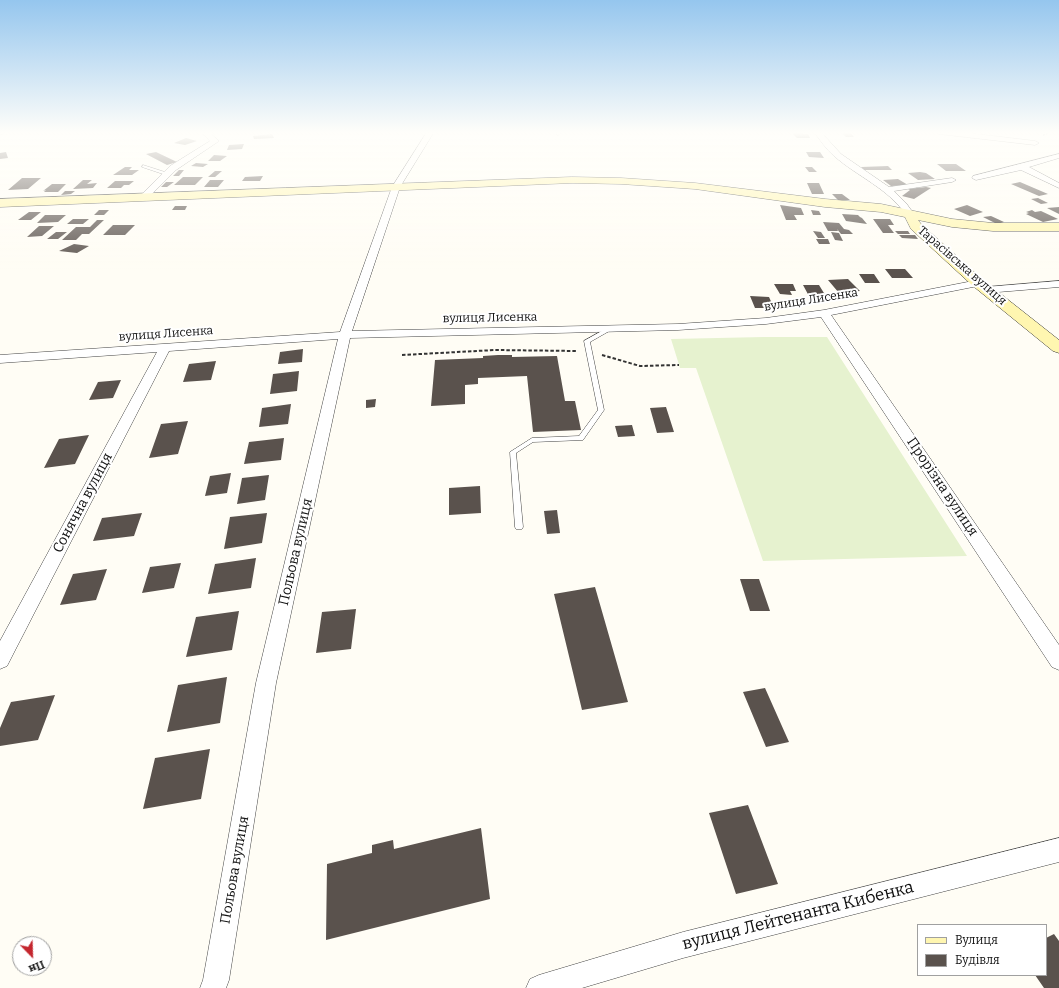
<!DOCTYPE html>
<html>
<head>
<meta charset="utf-8">
<style>
  body { margin:0 }
  #map { position:relative; width:1059px; height:988px; overflow:hidden; background:#fffdf5; font-family:Bitter,serif }
  canvas { display:block }
  .legend { position:absolute; left:917px; top:924px; width:130px; height:52px; box-sizing:border-box; background:#fff; border:1px solid #a0a0a0; margin:0; padding:5px 7px; list-style:none; font-size:12px; color:#111 }
  .legend li { display:flex; align-items:center; gap:8px; height:20px }
  .legend b { width:20px; border:1px solid #a0a0a0 }
  .north { position:absolute; left:12px; top:936px; width:40px; height:40px; box-sizing:border-box; background:#fff; border:1px solid #a0a0a0; border-radius:50%; rotate:157deg; font-size:11px; font-weight:700; line-height:16px; text-align:center; color:#111 }
  .north::after { content:''; display:block; margin:auto; width:14px; height:18px; background:#c4262e; clip-path:polygon(50% 0,100% 100%,50% 72%,0 100%) }
</style>
</head>
<body>
<div id="map">
<canvas width="1059" height="988"></canvas>
<ul class="legend">
<li><b style="height:5px;background:#fff6b0"></b>Вулиця</li>
<li><b style="height:11px;background:#5a524d"></b>Будівля</li>
</ul>
<div class="north">Пн</div>
</div>
<script>
const context = document.querySelector('canvas').getContext('2d');
context.lineJoin = 'round';
function fill(path, color) { context.fillStyle = color; context.fill(path, 'evenodd'); }
function trace(path, color, width, dash) { context.strokeStyle = color; context.lineWidth = width; context.lineCap = dash ? 'butt' : 'round'; context.setLineDash(dash || []); context.stroke(path); }
function write(font, color, halo, rows, align = 'center') {
  context.font = font + ' Bitter,serif'; context.lineWidth = 4; context.setLineDash([]); context.textBaseline = 'middle'; context.strokeStyle = halo; context.fillStyle = color; for (const [text, x, y, turn = 0] of rows) {
    context.save(); context.translate(x, y); context.rotate((+turn || 0) * Math.PI / 180); context.textAlign = isNaN(turn) ? turn : align; if (halo) context.strokeText(text, 0, 0); context.fillText(text, 0, 0); context.restore();
  }
}
fill(new Path2D(`
  M764,337H827L967,556L763,561L696,368H680L671,339Z`), '#e6f2cf');
fill(new Path2D(`
  M791,132L808,134L810,138H797Z
  M841,132H850L854,137H846Z
  M272,134L274,138L254,139L253,136Z
  M186,138L197,141L185,145L174,143Z
  M244,144L242,149L227,150L229,145Z
  M6,152L8,158L0,159V153Z
  M156,152L177,162L167,165L146,154Z
  M806,152H820L824,158L809,157Z
  M214,155L227,156L220,161H208Z
  M196,163L208,164L203,167L191,166Z
  M937,164H956L966,171H946Z
  M888,166L892,170H864L861,167Z
  M125,167H132L129,170H139L132,175H113Z
  M805,167H812L817,172H809Z
  M179,170H184L179,176H173Z
  M215,171H222L215,177H208Z
  M920,172L926,173L935,179L918,180L908,173Z
  M263,176L260,181H242L245,177Z
  M183,177H203L195,185H174Z
  M22,178H41L28,189L8,190Z
  M898,179L908,185L891,186L883,180Z
  M83,180H92L87,184L97,183L93,188L73,189Z
  M210,180H224L218,187H204Z
  M115,181H134L129,185H124L121,188H107Z
  M166,182H174L167,187H161Z
  M1020,182L1048,194L1039,196L1011,184Z
  M807,183H819L824,194H812Z
  M52,184H66L58,192H44L46,190L43,191Z
  M926,187L931,188L914,199L902,196L910,190L908,189Z
  M65,191H75L71,194L61,195Z
  M832,194H842L850,200H838Z
  M1038,198L1048,203L1041,204L1031,199Z
  M780,205L801,208L804,215H794L797,220H786Z
  M967,205L983,212L970,216L954,209Z
  M175,206H187L185,210H172Z
  M1059,207V214L1047,208Z
  M99,210H109L104,215H94Z
  M811,210L819,211L821,215H813Z
  M1032,210L1035,212L1041,211L1058,219L1043,222L1026,214L1029,213L1026,212Z
  M29,212H41L31,220H18Z
  M842,214L858,215L860,217L862,218L867,224L846,221Z
  M45,215H66L58,222L37,223Z
  M991,216L1004,222L997,224L983,217Z
  M73,219H89L83,224H67Z
  M873,219H890L894,225H888L894,233H883Z
  M97,220H104L89,234H82L76,240H62L76,227H90Z
  M823,222L839,223L844,229L849,230L853,234H841L837,229L838,231H828Z
  M113,225H135L125,235H103Z
  M39,226H54L42,236L27,237Z
  M813,231L821,232L825,238H818Z
  M895,231H908L910,234H898Z
  M56,232H67L58,239H47Z
  M831,232L839,233L843,241L835,240Z
  M899,235H915L918,239L902,238Z
  M816,239H828L830,244H819Z
  M74,244L89,246L77,253L59,251Z
  M885,269H905L913,278H892Z
  M859,274H874L880,283H865Z
  M848,279L860,291L839,293L828,280Z
  M774,284H793L796,291H790L792,295L780,294Z
  M803,285H819L827,298H810Z
  M750,296L769,297L774,308H755Z
  M303,349L302,362L278,364L280,352Z
  M498,355H512V357L557,356L565,401H575L581,430L533,432L527,376L478,378V384L465,385V404L431,406L435,360L483,358V356Z
  M216,361L211,380L183,382L189,364Z
  M299,371L297,391L270,394L273,374Z
  M121,380L113,398L89,400L98,382Z
  M376,399L375,407L366,408V400Z
  M291,404L288,424L259,427L262,408Z
  M666,407L674,432L657,433L650,408Z
  M188,421L178,454L149,458L161,424Z
  M632,425L635,436L618,437L615,426Z
  M89,435L75,464L44,468L59,439Z
  M284,438L281,460L244,464L249,442Z
  M231,473L227,493L205,496L210,476Z
  M269,475L265,500L237,504L242,478Z
  M480,486L481,513L449,515V488Z
  M557,510L560,533L547,534L544,511Z
  M142,513L134,536L93,541L102,518Z
  M267,513L262,543L224,549L230,517Z
  M256,558L251,588L208,594L215,564Z
  M181,563L174,588L142,593L150,567Z
  M107,569L96,600L60,605L73,574Z
  M740,579H759L770,611H750Z
  M595,587L628,702L582,710L554,594Z
  M356,609L351,649L316,653L322,612Z
  M239,611L232,650L186,657L196,617Z
  M227,677L220,723L167,732L178,685Z
  M765,688L789,742L766,747L743,692Z
  M55,695L38,740L0,746V728L11,702Z
  M210,749L201,799L143,809L155,758Z
  M748,805L778,884L736,894L709,813Z
  M481,828L490,899L326,940L327,864L372,853V845L393,840L394,849Z
  M1054,934L1059,941V988H1044L1035,975H1046V938Z`), '#5a524d');
const lane = new Path2D(`
  M143,165L168,173L169,174L166,175L142,167Z
  M609,327L612,329L611,330L590,342L604,410L583,440L533,442L516,453L523,527L522,529H516L515,527L510,452L532,438L579,436L598,410L584,341Z`);
const street = new Path2D(`
  M0,132H7L0,135Z
  M201,132H209L219,141L176,170L146,200H140L139,198L140,196L170,166L210,141Z
  M427,132H434L400,187L352,331L678,324L766,318L824,310L978,280L982,281L983,283L982,285L978,286L831,315L1059,645V670L1052,667L821,317L766,324L678,330L350,338L276,683L229,980L226,988H200L203,980L256,683L338,339L169,351L7,666L0,669V641L157,352L0,363V355L340,332L392,187Z
  M555,132H562L558,135Z
  M814,132H821L841,154L889,187L952,178L956,180L952,182L894,191L906,203L914,214L913,216H907C888,188 858,177 834,156C826,149 820,140 814,132Z
  M936,132H960L1035,141L1039,143L1035,145L939,134Z
  M1059,154V158L1029,167L1059,183V188L1021,170L976,180L972,178L973,176Z
  M1059,281V287L986,293L981,290L986,287Z
  M1059,838V862L683,958L582,988H526L530,979L539,975L683,932Z`);
const secondary = new Path2D(`
  M572,177L621,178L695,183L825,199L881,204L952,219L993,223H1059V231H993L952,227L918,220L921,224L983,280L1059,340V353L1053,351L973,286L911,229L905,217L881,212L825,207L695,189L621,184L572,183L0,207V199Z`);
trace(lane, '#444', 1);
trace(street, '#444', 1);
trace(secondary, '#333', 1);
trace(new Path2D(`
  M1043,135L1051,132`), '#333', 1.5, [2, 1]);
trace(new Path2D(`
  M402,355L495,350L577,351
  M602,355L640,366L679,365`), '#333', 2, [3.5, 2]);
fill(lane, '#fff');
fill(street, '#fff');
fill(secondary, '#fff6b0');
const sky = context.createLinearGradient(0, 0, 0, 271);
sky.addColorStop(0, '#95c6ee');
sky.addColorStop(0.49, '#fffefa');
sky.addColorStop(1, '#fffefa00');
context.fillStyle = sky;
context.fillRect(0, 0, 1059, 271);
write('12px', '#111', '#fff', [
  ["Тарасівська вулиця",962,266,41],
  ["вулиця Лисенка",811,300,-9],
  ["вулиця Лисенка",490,318,-1],
  ["вулиця Лисенка",166,334,-4]
]);
write('14px', '#111', '#fff', [
  ["Прорізна вулиця",942,487,56],
  ["Сонячна вулиця",83,503,-62],
  ["Польова вулиця",296,552,-77],
  ["Польова вулиця",235,870,-80]
]);
write('17px', '#111', '#fff', [
  ["вулиця Лейтенанта Кибенка",798,916,-14]
]);
</script>
</body>
</html>
